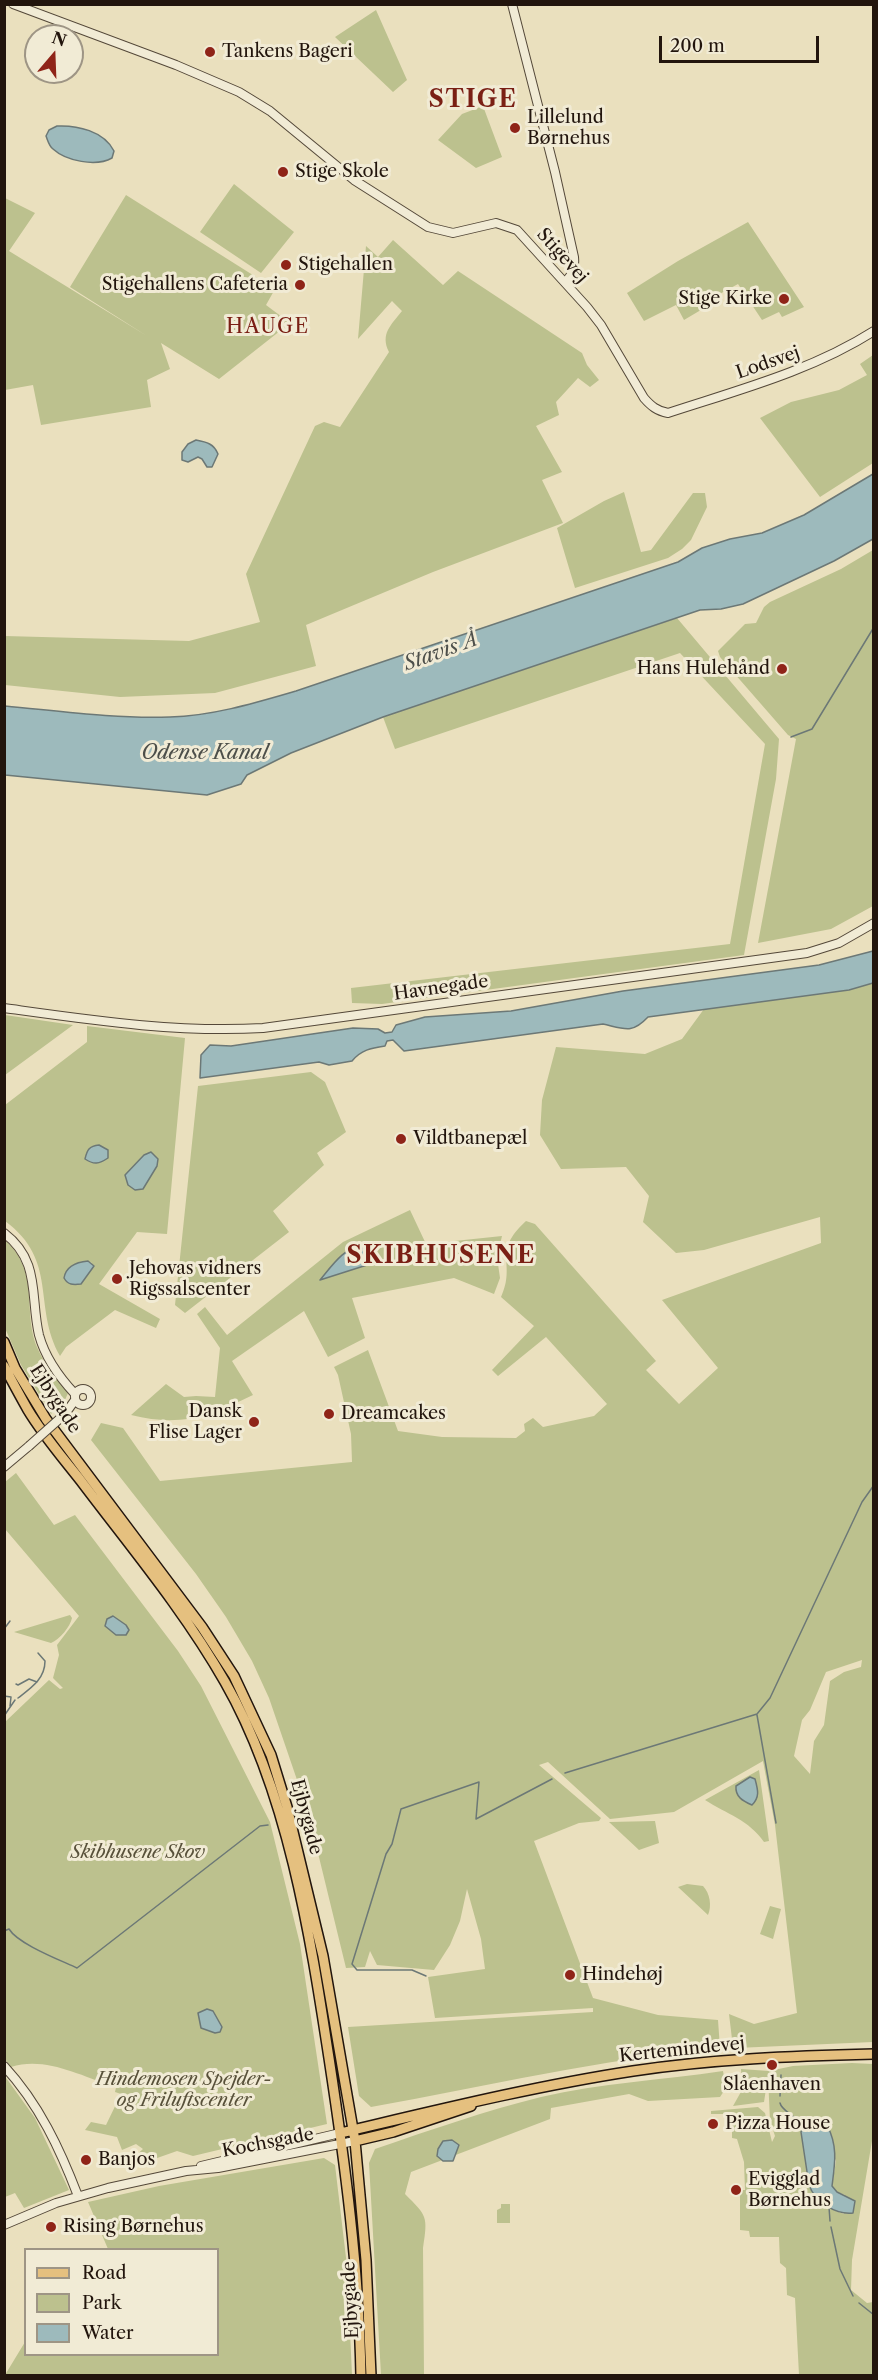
<!DOCTYPE html>
<html>
<head>
<meta charset="utf-8">
<style>
  body { margin:0 }
  #map { position:relative; width:878px; height:2380px; overflow:hidden; background:#eae0be; font-family:"Libre Caslon Text",serif }
  canvas { display:block }
  .frame { position:absolute; inset:0; border:6px solid #22150d; pointer-events:none }
  .legend { position:absolute; left:24px; top:2248px; width:195px; height:108px; box-sizing:border-box; background:#f1ebd5; border:2px solid #9e9585; margin:0; padding:8px 10px; list-style:none; font-size:18px; color:#22150d }
  .legend li { display:flex; align-items:center; gap:12px; height:30px }
  .legend b { width:30px; border:2px solid #9e9585 }
  .north { position:absolute; left:24px; top:24px; width:60px; height:60px; box-sizing:border-box; background:#f1ebd5; border:2px solid #9e9585; border-radius:50%; rotate:19deg; font-size:16px; font-weight:700; line-height:24px; text-align:center; color:#22150d }
  .north::after { content:''; display:block; margin:auto; width:21px; height:27px; background:#8f2418; clip-path:polygon(50% 0,100% 100%,50% 72%,0 100%) }
  .scale { position:absolute; left:659px; top:36px; width:160px; height:27px; box-sizing:border-box; border:3px solid #22150d; border-top:0; padding-left:8px; font-size:18px; line-height:21px; white-space:nowrap; color:#22150d; -webkit-text-stroke:4px #f1ebd5; paint-order:stroke }
</style>
</head>
<body>
<div id="map">
<canvas width="878" height="2380"></canvas>
<div class="frame"></div>
<ul class="legend">
<li><b style="height:8px;background:#e5c07f"></b>Road</li>
<li><b style="height:16px;background:#bcc18e"></b>Park</li>
<li><b style="height:16px;background:#9dbabc"></b>Water</li>
</ul>
<div class="north">N</div>
<div class="scale">200 m</div>
</div>
<script>
const context = document.querySelector('canvas').getContext('2d');
context.lineJoin = 'round';
function fill(path, color) { context.fillStyle = color; context.fill(path, 'evenodd'); }
function trace(path, color, width, dash) { context.strokeStyle = color; context.lineWidth = width; context.lineCap = dash ? 'butt' : 'round'; context.setLineDash(dash || []); context.stroke(path); }
function write(font, color, halo, rows, align = 'center') {
  context.font = font + ' "Libre Caslon Text",serif'; context.lineWidth = 6; context.setLineDash([]); context.textBaseline = 'middle'; context.strokeStyle = halo; context.fillStyle = color; for (const [text, x, y, turn = 0] of rows) {
    context.save(); context.translate(x, y); context.rotate((+turn || 0) * Math.PI / 180); context.textAlign = isNaN(turn) ? turn : align; if (halo) context.strokeText(text, 0, 0); context.fillText(text, 0, 0); context.restore();
  }
}
fill(new Path2D(`
  M376,10L407,80L393,92L335,37Z
  M483,106L502,157L476,168L438,140L462,114Z
  M234,184L294,232L261,273L200,232Z
  M126,195L275,289L266,305L290,323L219,379L161,343L170,369L147,380L151,407L41,425L33,385L5,390V198L35,213L9,251L147,336L70,287Z
  M748,222L804,307L782,317L779,312L762,320L738,284L716,296V301L684,320L676,305L644,321L627,293L678,261Z
  M393,240L443,285L458,271L582,353L587,365L599,380L590,387L578,378L556,402L559,415L536,426L562,472L542,480L563,523L433,572L306,625L316,666L215,693L120,697L5,685V636L189,641L260,622L246,574L315,426L324,422L340,427L389,352C380,334 391,325 402,311L392,301L358,339L366,246L378,257Z
  M873,355V463L820,497L760,418L791,402L839,390L867,375L860,364Z
  M624,492L641,552L651,550L693,493H705L707,507L691,540L682,549L668,558L575,588L557,528L604,501Z
  M873,550V906L831,929L758,943L796,739L788,735L720,657L718,651L745,624L756,623L764,607L770,602L841,569Z
  M677,618L779,739L776,779L744,955L382,1004L352,1003L351,988L730,944L765,744L680,653L395,749L383,717Z
  M873,983V2042L736,2048L732,2039L729,2014L754,2024L797,2013L775,1825L763,1761L674,1812L610,1819L548,1762L539,1765L601,1818L599,1821L579,1823L534,1841L593,1998L658,2015L718,2020L720,2048C603,2059 487,2086 371,2107L359,2096L348,2027L593,2012V2008L435,2018L428,1977L485,1969L481,1939L467,1889L460,1921L450,1945L434,1970L377,1965L370,1951L365,1967L346,1968L308,1812L269,1698L252,1661L226,1617L196,1574L91,1440L101,1423L123,1428L160,1481L352,1462L351,1434L338,1375L334,1367L368,1350L398,1431L442,1437L516,1438L525,1431L524,1424L533,1418L543,1427L594,1416L607,1404L546,1337L498,1376L492,1370L534,1326L501,1297C517,1263 491,1253 526,1221L535,1224L656,1361L646,1370L679,1404L718,1368L662,1300L821,1243L820,1217L704,1250L676,1253L643,1222L649,1196L626,1167L561,1169L540,1135L542,1100L556,1047L645,1054L682,1039L704,1009L849,990ZM862,1660L861,1667L844,1672L830,1681L824,1725L814,1741L810,1774L794,1756L802,1720L810,1710L826,1672Z
  M4,1015H5L73,1025L5,1075Z
  M87,1026L185,1038L167,1234L137,1232L99,1284L160,1319L156,1328L115,1310L66,1347L60,1356C32,1306 59,1261 5,1221V1105L87,1042ZM88,1261L92,1263C89,1274 86,1282 74,1285L79,1262Z
  M311,1072L325,1082L346,1132L317,1153L324,1165L273,1211L289,1232L185,1313L175,1305L198,1086Z
  M410,1210L426,1244L502,1236L497,1257L500,1278L494,1294L454,1278L352,1298L365,1338L328,1357L304,1311L232,1361L253,1395C208,1417 180,1427 131,1415L166,1384L184,1397L196,1396L215,1397L220,1348L197,1314L205,1307L227,1335L343,1242Z
  M4,1239C41,1272 22,1310 37,1347C44,1364 57,1380 68,1393L65,1400L51,1414L21,1365L5,1328Z
  M16,1473L54,1525L75,1515L178,1651L201,1686L270,1822L300,1944L327,2124L193,2156L177,2151L143,2163L133,2158L143,2149L136,2144L122,2150L117,2137L85,2130L91,2122L106,2125L121,2094L115,2092L117,2083L110,2085C79,2075 44,2056 11,2067L5,2059V1722L49,1680L60,1689L63,1688L53,1678L59,1655L57,1645L79,1616L5,1529V1482Z
  M70,1615L72,1618C70,1627 60,1639 51,1643L14,1632Z
  M759,1770L769,1841L764,1842C749,1820 727,1814 705,1800Z
  M655,1821L659,1843L639,1850L609,1822Z
  M687,1884L703,1886C710,1893 712,1906 708,1915L678,1887Z
  M770,1906L781,1909L773,1939L760,1934Z
  M852,2063L873,2064V2135L852,2260L851,2290L867,2303L873,2302V2375H799L795,2298L787,2295L786,2268L780,2263L779,2237H750L749,2231L740,2230V2190H745L744,2162L737,2139L732,2138V2114H711V2111L758,2107L765,2113L772,2142L775,2136L770,2121L768,2076L764,2102L733,2106L742,2090L741,2069L769,2071L793,2066ZM819,2121L836,2161L832,2186L837,2192L845,2195L844,2214L836,2211L812,2193L803,2128L812,2122Z
  M723,2071L726,2088L720,2097L648,2101L629,2094L551,2108L550,2119L411,2172L405,2194C427,2216 428,2216 423,2248L424,2375H381L369,2163L375,2149C430,2130 485,2111 541,2097C601,2083 662,2080 723,2071Z
  M4,2075L35,2118L69,2190L24,2208L15,2193L5,2197Z
  M324,2158L335,2165L347,2266L352,2375H5L25,2342L26,2354H218V2250L108,2249L88,2202L159,2186Z
  M501,2204H510V2223H497V2210L501,2208Z`), '#bcc18e');
const water = new Path2D(`
  M57,126C77,125 104,131 114,151L112,158C96,167 66,161 53,149C49,146 48,141 46,136L49,130Z
  M196,440C207,442 214,444 218,454L212,467H207L202,459L198,457L188,462L182,460V452L188,444Z
  M873,474V539L834,561L743,604L721,609L700,610L383,717L291,753L247,775L241,784L207,795L5,775V706C59,711 115,719 170,717C212,716 255,703 296,691L678,562L702,548L730,539L762,533L804,515Z
  M873,951V983L849,990L648,1017C632,1034 625,1029 603,1024L404,1051L393,1040L387,1041L385,1046C371,1048 361,1050 352,1061L329,1065L319,1062L200,1078L201,1055L210,1045L231,1046L353,1028L378,1029L385,1033L392,1032L396,1025L425,1017L511,1011L623,991L819,965Z
  M99,1145L108,1150V1158C99,1164 94,1165 85,1159C87,1150 89,1146 99,1145Z
  M151,1152L158,1159L157,1166L143,1189L135,1190L128,1185L125,1175L144,1155Z
  M363,1245L370,1251L372,1256L367,1265L320,1280C331,1267 344,1247 363,1245Z
  M88,1261L94,1266L81,1284C73,1285 68,1285 64,1278C66,1266 77,1262 88,1261Z
  M113,1616L126,1625L129,1630L126,1635H116L105,1626L107,1619Z
  M750,1777L755,1779C758,1790 760,1797 752,1805C743,1801 735,1797 736,1786Z
  M207,2009L213,2011L222,2027L220,2032L215,2033L201,2028L198,2013Z
  M819,2121L827,2125C838,2146 835,2163 832,2186L837,2192L855,2201L853,2213C836,2215 815,2202 809,2185L801,2132C804,2124 811,2122 819,2121Z
  M452,2140L459,2145L453,2161H443L437,2156L438,2149L443,2141Z`);
fill(water, '#9dbabc');
trace(water, '#6c7876', 1.5);
trace(new Path2D(`
  M791,737L812,729L874,627
  M4,1629L10,1621
  M16,1684L18,1685L29,1679L37,1682
  M4,1696L11,1697L10,1706
  M18,1698C31,1688 45,1679 45,1661L38,1653
  M757,1715L776,1823
  M4,1716L15,1700
  M565,1773L757,1714L770,1698L862,1502L874,1485
  M4,1931L9,1929C18,1944 60,1960 77,1968L260,1826L268,1825
  M426,1976L412,1970H357L352,1964L386,1854L392,1844L401,1809L479,1782L476,1819L552,1779
  M780,2096L781,2075
  M780,2103C782,2112 797,2115 803,2128
  M829,2207L830,2221
  M831,2227L840,2269L853,2296
  M859,2303L874,2315`), '#6c7876', 1.5);
const minor = new Path2D(`
  M13,4L176,65L239,92L270,111L354,180L428,227L453,233L496,223L517,230L587,307L601,325L644,398C651,406 657,411 668,413C738,390 811,371 874,331
  M512,4L555,172L574,257C575,268 573,274 565,282
  M4,1008C91,1020 176,1033 263,1028L807,953L839,943L874,923
  M4,1233C41,1261 30,1297 39,1335C45,1357 60,1378 75,1394
  M75 1397a8 8 0 1 1 16 0a8 8 0 1 1-16 0Z
  M65,1414L75,1400
  M4,1467L29,1446
  M4,2066C39,2104 60,2149 78,2196
  M201,2166L340,2133
  M4,2225L56,2203L108,2188L186,2171L218,2168L355,2141`);
const major = new Path2D(`
  M4,1342L15,1368L46,1419L202,1627L234,1676L271,1755L287,1807L323,1956L355,2141L366,2260L371,2376
  M4,1366C12,1381 20,1396 28,1410C43,1435 63,1458 81,1481C130,1546 184,1610 225,1682C288,1792 310,1934 329,2058C345,2163 359,2268 361,2376
  M340,2133C438,2110 535,2086 633,2071C713,2059 793,2056 874,2054
  M355,2141L393,2132L471,2106`);
trace(minor, '#544839', 10);
trace(major, '#22150d', 12);
trace(minor, '#f1ebd5', 8);
trace(major, '#e5c07f', 9);
const minorBridge = new Path2D(`
  M29,1446L65,1414`);
trace(minorBridge, '#544839', 10, []);
trace(minorBridge, '#f1ebd5', 8);
for (const [x, y, r, color] of [
  [210,52,6,"#8f2418"],
  [515,128,6,"#8f2418"],
  [283,172,6,"#8f2418"],
  [286,265,6,"#8f2418"],
  [300,285,6,"#8f2418"],
  [784,299,6,"#8f2418"],
  [782,669,6,"#8f2418"],
  [401,1139,6,"#8f2418"],
  [117,1279,6,"#8f2418"],
  [329,1414,6,"#8f2418"],
  [254,1422,6,"#8f2418"],
  [570,1975,6,"#8f2418"],
  [772,2065,6,"#8f2418"],
  [713,2124,6,"#8f2418"],
  [86,2160,6,"#8f2418"],
  [736,2190,6,"#8f2418"],
  [51,2227,6,"#8f2418"]
]) { const dot = new Path2D(); dot.arc(x, y, r, 0, 2 * Math.PI); context.fillStyle = color; context.fill(dot); trace(dot, '#f1ebd5', 2); }
write('18px', '#22150d', '#f1ebd5', [
  ["Tankens Bageri",222,52],
  ["Lillelund",527,118],
  ["Børnehus",527,139],
  ["Stige Skole",295,172],
  ["Stigehallen",298,265],
  ["Stigehallens Cafeteria",288,285,"right"],
  ["Stige Kirke",772,299,"right"],
  ["Hans Hulehånd",770,669,"right"],
  ["Vildtbanepæl",413,1139],
  ["Jehovas vidners",129,1269],
  ["Rigssalscenter",129,1290],
  ["Dansk",242,1412,"right"],
  ["Flise Lager",242,1433,"right"],
  ["Dreamcakes",341,1414],
  ["Hindehøj",582,1975],
  ["Slåenhaven",772,2085,"center"],
  ["Pizza House",725,2124],
  ["Banjos",98,2160],
  ["Evigglad",748,2180],
  ["Børnehus",748,2201],
  ["Rising Børnehus",63,2227]
], 'left');
write('18px', '#22150d', '#f1ebd5', [
  ["Stigevej",562,256,48],
  ["Lodsvej",768,363,-19],
  ["Havnegade",441,988,-8],
  ["Ejbygade",55,1399,57],
  ["Ejbygade",306,1817,75],
  ["Kertemindevej",682,2050,-6],
  ["Kochsgade",268,2143,-11],
  ["Ejbygade",351,2300,-93]
]);
write('italic 18px', '#58513a', '#f1ebd5', [
  ["Skibhusene Skov",138,1853],
  ["Hindemosen Spejder-",184,2080],
  ["og Friluftscenter",184,2101]
]);
context.letterSpacing = '1.5px';
write('20px', '#7a1f14', '#f1ebd5', [
  ["HAUGE",268,327]
]);
context.letterSpacing = '0px';
write('italic 20px', '#4d4f4a', '#f1ebd5', [
  ["Stavis Å",441,652,-20],
  ["Odense Kanal",205,753]
]);
context.letterSpacing = '1.5px';
write('bold 24px', '#7a1f14', '#f1ebd5', [
  ["STIGE",473,100],
  ["SKIBHUSENE",441,1256]
]);
context.letterSpacing = '0px';
</script>
</body>
</html>
